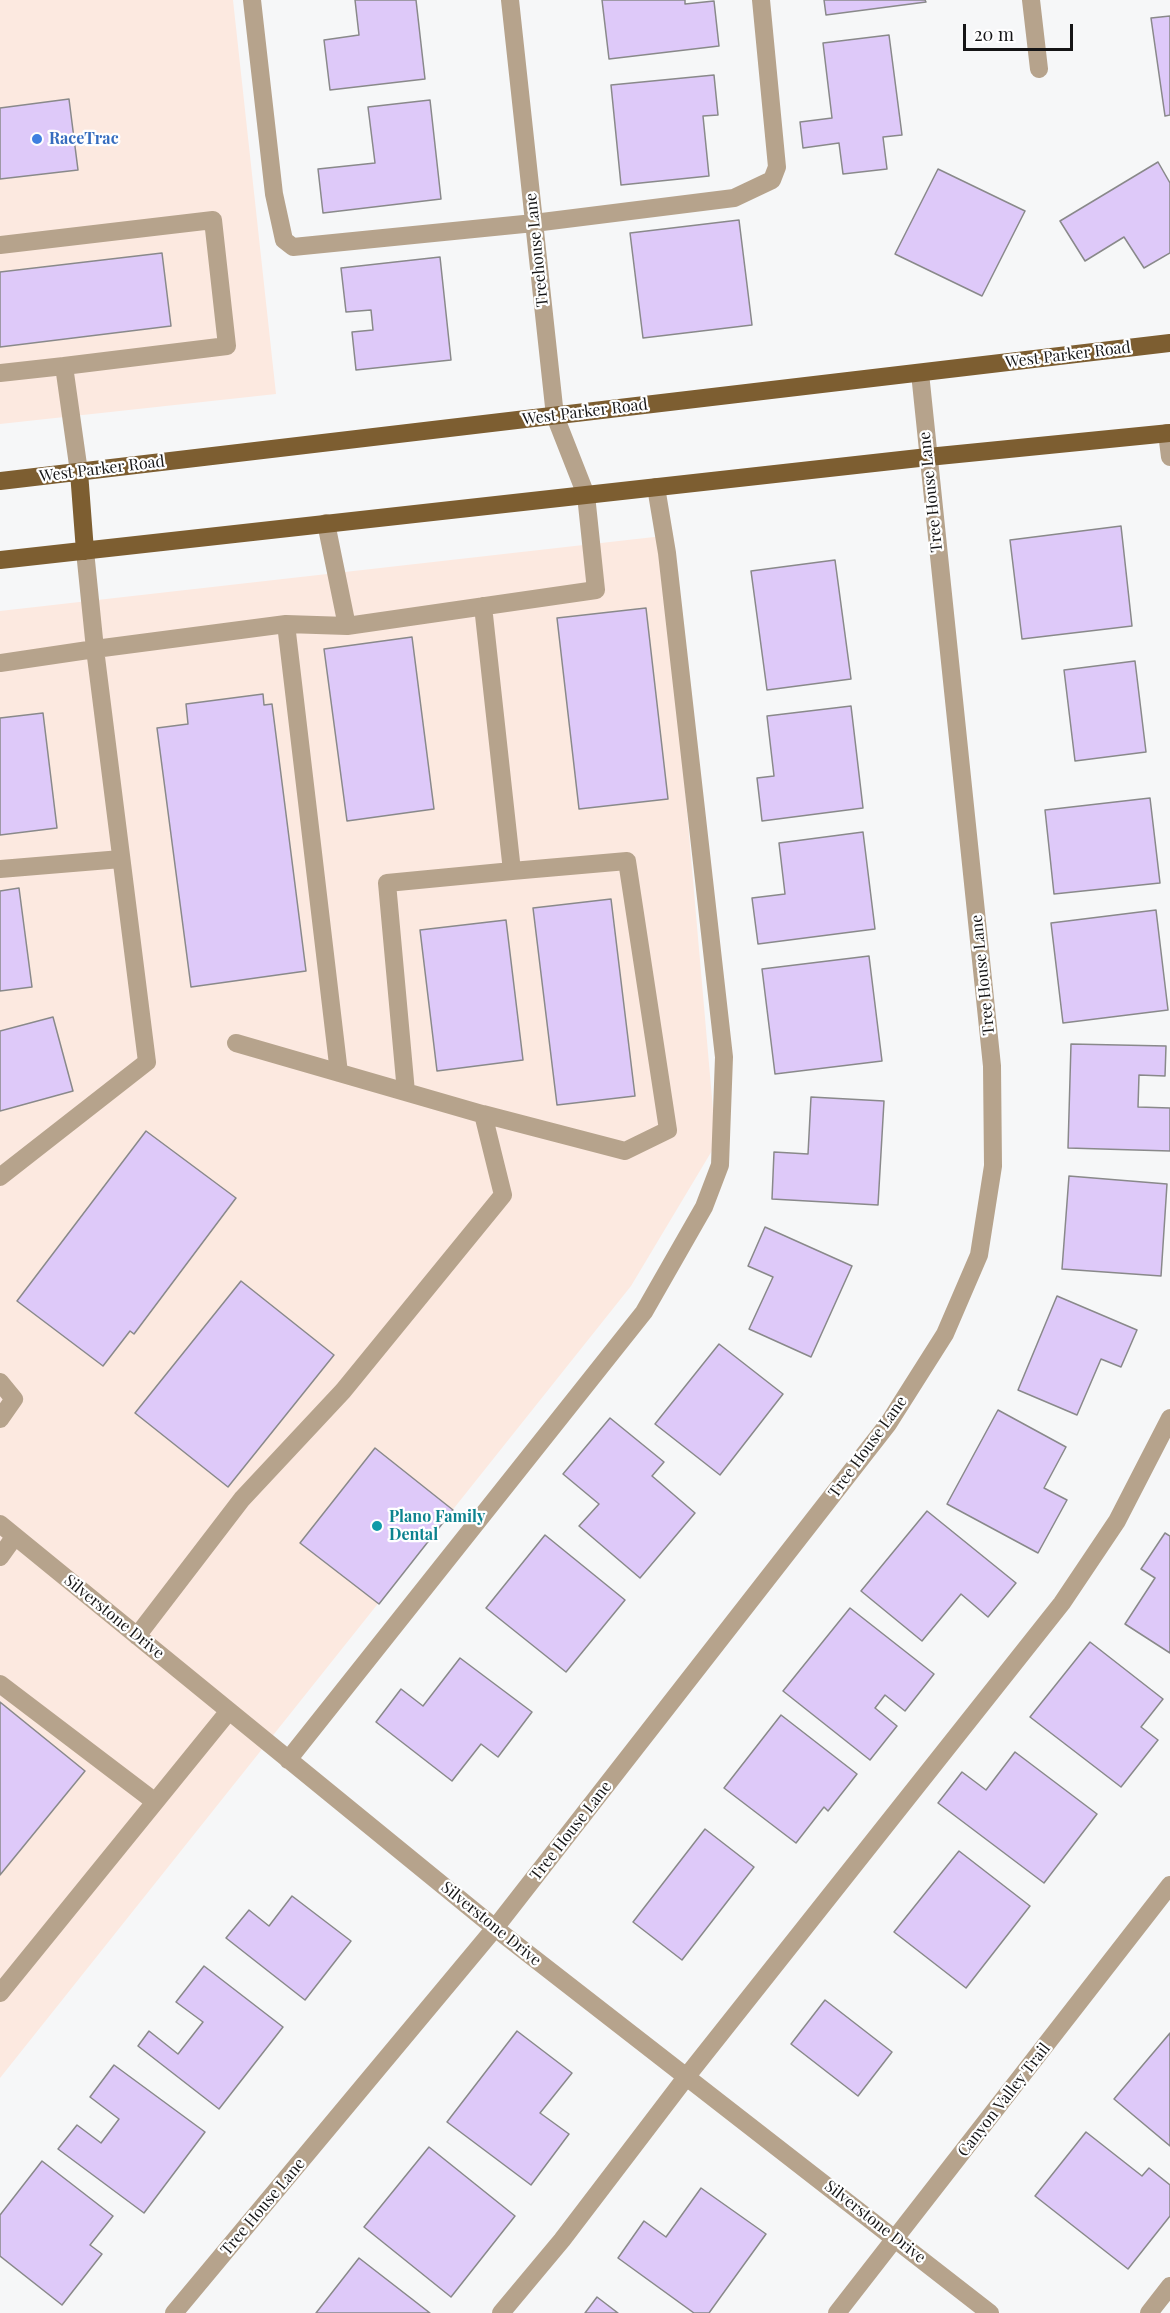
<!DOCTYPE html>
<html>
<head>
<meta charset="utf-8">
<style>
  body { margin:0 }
  #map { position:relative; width:1170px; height:2313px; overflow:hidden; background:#f6f7f8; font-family:"Playfair Display",serif }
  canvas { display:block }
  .scale { position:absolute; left:963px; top:24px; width:110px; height:27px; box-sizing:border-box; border:3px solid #151516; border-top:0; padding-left:8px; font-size:18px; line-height:21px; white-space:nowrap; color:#151516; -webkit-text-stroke:4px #fff; paint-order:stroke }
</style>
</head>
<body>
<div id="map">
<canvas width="1170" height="2313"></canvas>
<div class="scale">20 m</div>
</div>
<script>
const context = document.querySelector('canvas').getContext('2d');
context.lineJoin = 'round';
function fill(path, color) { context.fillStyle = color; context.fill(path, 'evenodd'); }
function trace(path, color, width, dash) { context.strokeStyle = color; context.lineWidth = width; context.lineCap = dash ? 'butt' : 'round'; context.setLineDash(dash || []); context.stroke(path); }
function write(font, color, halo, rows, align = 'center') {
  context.font = font + ' "Playfair Display",serif'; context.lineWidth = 4.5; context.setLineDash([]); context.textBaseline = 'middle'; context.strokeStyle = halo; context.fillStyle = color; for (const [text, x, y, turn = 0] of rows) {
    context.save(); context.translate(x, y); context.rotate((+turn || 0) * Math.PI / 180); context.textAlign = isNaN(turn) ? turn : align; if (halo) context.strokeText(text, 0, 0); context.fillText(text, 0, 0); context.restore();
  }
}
fill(new Path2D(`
  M0,0H233L276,394L0,424Z
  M663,536L716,1144L631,1286L0,2078V611Z`), '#fce9e0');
const building = new Path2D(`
  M355,0H416L425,79L330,90L324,40L359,35Z
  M602,0H685V4L714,1L719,46L609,59Z
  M824,0H925L926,2L826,15Z
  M1170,16V115L1165,116L1151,18Z
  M889,35L902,135L883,137L887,169L843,174L839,143L803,148L800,122L832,118L823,43Z
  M714,75L718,115L703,116L709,176L621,185L611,85Z
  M69,99L78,170L0,179V108Z
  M430,100L441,199L323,213L318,169L375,163L368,107Z
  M1158,162L1170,183V253L1144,268L1124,237L1085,261L1060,221Z
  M938,169L1025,211L982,296L895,254Z
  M739,220L752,325L643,338L630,233Z
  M162,253L171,326L0,347V272Z
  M440,257L451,360L356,370L352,332L373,330L371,310L346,312L341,268Z
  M1121,526L1132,626L1022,639L1010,540Z
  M835,560L851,679L767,690L751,571Z
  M646,608L668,799L579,809L557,618Z
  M412,637L434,809L347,821L324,649Z
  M1135,661L1146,752L1075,761L1064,670Z
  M263,694L264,705L272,704L306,971L191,987L157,728L188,724L186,704Z
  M851,706L863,808L762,821L757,778L774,776L767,716Z
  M43,713L57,828L0,835V718Z
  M1150,798L1160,883L1054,894L1045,810Z
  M863,832L875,929L758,944L752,898L785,894L779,843Z
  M19,888L32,987L0,991V891Z
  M611,899L635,1096L557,1105L533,908Z
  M1156,910L1168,1010L1063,1023L1051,923Z
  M506,920L523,1060L437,1071L420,930Z
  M869,956L882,1061L775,1074L762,969Z
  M53,1017L73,1091L0,1111V1031Z
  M1071,1044L1166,1046L1165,1076L1139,1075L1138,1107L1170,1108V1151L1068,1148Z
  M811,1097L884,1101L878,1205L772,1199L774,1152L808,1154Z
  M146,1131L236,1198L134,1334L130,1331L103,1366L17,1301Z
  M1069,1176L1167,1184L1161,1276L1062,1269Z
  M765,1227L852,1266L811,1357L749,1329L773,1277L748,1266Z
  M241,1281L334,1355L228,1487L135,1413Z
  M1057,1296L1137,1330L1121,1367L1101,1359L1077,1415L1018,1390Z
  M719,1344L783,1394L720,1475L655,1424Z
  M998,1410L1066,1447L1044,1488L1067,1500L1038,1553L947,1504Z
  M610,1418L664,1462L652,1476L695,1513L640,1578L579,1526L599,1504L563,1474Z
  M375,1448L453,1510L379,1604L300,1543Z
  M927,1511L1016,1583L988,1617L961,1594L922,1641L861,1591Z
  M1165,1533L1170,1536V1653L1125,1624L1155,1578L1141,1569Z
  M545,1535L625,1600L566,1672L486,1608Z
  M850,1608L934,1674L905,1711L885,1695L875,1708L897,1726L870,1760L783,1691Z
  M1090,1642L1163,1699L1141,1727L1158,1740L1121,1787L1030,1717Z
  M460,1658L532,1712L498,1757L481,1744L452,1781L376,1722L401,1689L423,1706Z
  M0,1702L85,1771L0,1875Z
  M781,1715L857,1774L828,1811L824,1807L796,1843L724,1788Z
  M1015,1752L1097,1814L1044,1883L938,1803L962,1772L986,1790Z
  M705,1829L754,1867L682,1960L633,1922Z
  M959,1851L1030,1906L966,1988L894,1932Z
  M292,1896L351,1941L305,2000L226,1938L249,1910L269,1926Z
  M204,1966L283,2027L219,2109L138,2046L149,2031L178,2054L203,2022L176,2002Z
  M825,2000L892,2052L858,2096L791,2044Z
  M517,2031L572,2073L540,2113L569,2134L531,2185L447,2122Z
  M1170,2033V2146L1114,2099Z
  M114,2065L205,2132L144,2213L58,2149L77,2125L101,2143L119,2119L90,2097Z
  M1086,2132L1142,2176L1149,2168L1170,2185V2216L1128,2269L1035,2196Z
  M429,2147L515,2216L451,2297L364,2227Z
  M42,2161L113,2216L90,2245L102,2254L62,2305L0,2256V2215Z
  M701,2188L766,2234L709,2313H694L618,2258L644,2221L666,2237Z
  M359,2258L430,2313H316Z
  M597,2297L618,2313H585Z`);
fill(building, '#dec9f9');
trace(building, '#89898a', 1.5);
trace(new Path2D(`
  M252,0L274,194L284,240L293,247L534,223L734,198L772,180L777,167L761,0
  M1031,0L1039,69
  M0,245L213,220L227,346L64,366
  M0,373L64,366L79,472
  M1167,433L1170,457
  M326,523L347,626L596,590L586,495L555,416L510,0
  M85,551L95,649L286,624
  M0,663L95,649L147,1062L0,1177
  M0,869L121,859
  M236,1043L492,1117
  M339,1073L286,624L347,626
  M406,1092L387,883L512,871
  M0,1382L14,1399L0,1419
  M0,1524L495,1928L990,2313
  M0,1557L15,1536
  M137,1636L242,1499L343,1391L503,1195L483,1114L625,1151L668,1130L627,861L512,871L483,606
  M0,1684L154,1801
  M288,1760L644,1312L704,1207L720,1165L724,1057L667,553L656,487
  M0,1993L229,1711
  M174,2313L495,1928L888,1424L945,1334L979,1255L993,1166L992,1066L920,373
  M501,2313L562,2240L687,2076L1062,1603L1117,1521L1170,1418
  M837,2313L1170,1885
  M1149,2313L1170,2286`), '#b6a38c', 18);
trace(new Path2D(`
  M79,472L85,551
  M0,481L1170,343
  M0,560L928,457L1170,433`), '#7d5e31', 18);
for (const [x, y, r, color] of [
  [37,139,6,"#3f7fe0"],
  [377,1526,6,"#0f9aa8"]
]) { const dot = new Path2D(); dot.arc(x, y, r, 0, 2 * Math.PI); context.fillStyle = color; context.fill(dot); trace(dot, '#fff', 2); }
write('bold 16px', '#366cbe', '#fff', [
  ["RaceTrac",49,139]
], 'left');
write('16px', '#151516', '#fff', [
  ["Treehouse Lane",537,250,-96],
  ["West Parker Road",1068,355,-7],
  ["West Parker Road",585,412,-7],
  ["West Parker Road",102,469,-7],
  ["Tree House Lane",931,492,-96],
  ["Tree House Lane",983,975,-96],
  ["Tree House Lane",868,1447,-54],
  ["Silverstone Drive",114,1617,39],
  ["Tree House Lane",571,1831,-52],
  ["Silverstone Drive",491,1924,39],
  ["Canyon Valley Trail",1004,2100,-52],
  ["Tree House Lane",263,2207,-50],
  ["Silverstone Drive",875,2222,38]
]);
write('bold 16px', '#0d838f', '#fff', [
  ["Plano Family",389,1517],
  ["Dental",389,1535]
], 'left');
</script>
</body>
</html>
